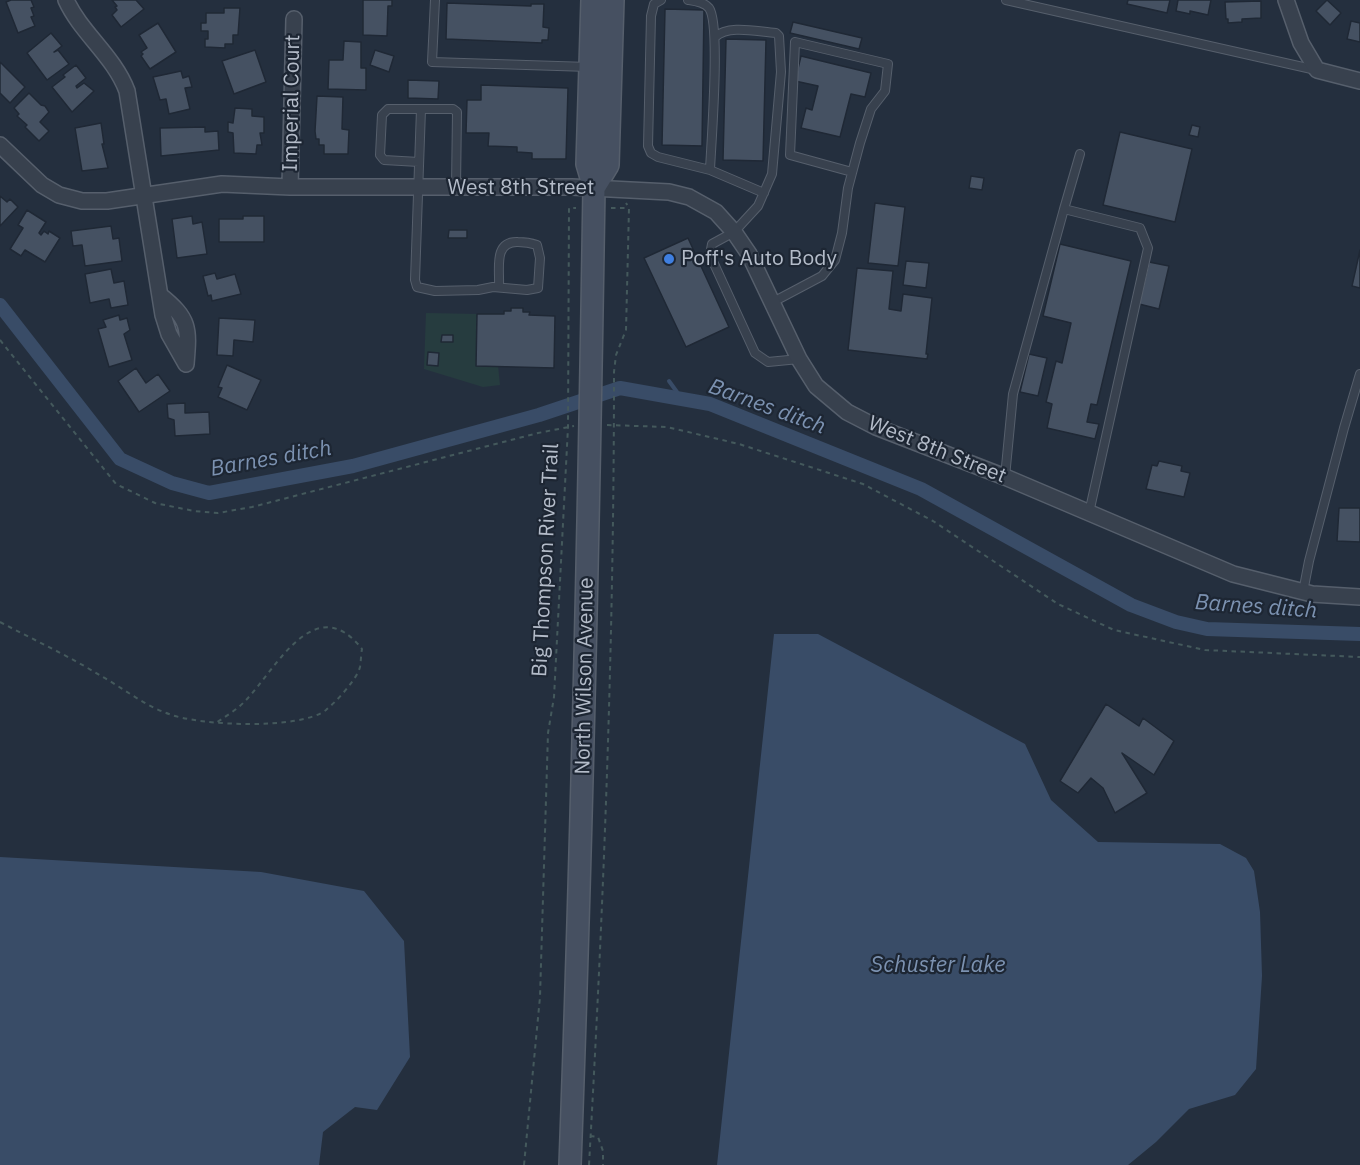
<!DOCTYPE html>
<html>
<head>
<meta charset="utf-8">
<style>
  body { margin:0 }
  canvas { display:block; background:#242f3e }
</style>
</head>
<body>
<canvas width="1360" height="1165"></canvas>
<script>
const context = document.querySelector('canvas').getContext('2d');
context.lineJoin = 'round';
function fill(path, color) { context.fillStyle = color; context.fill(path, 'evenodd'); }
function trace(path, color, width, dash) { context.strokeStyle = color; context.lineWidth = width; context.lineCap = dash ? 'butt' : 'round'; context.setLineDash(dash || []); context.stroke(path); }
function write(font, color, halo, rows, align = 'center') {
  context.font = font + ' "IBM Plex Sans",sans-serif'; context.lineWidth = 4.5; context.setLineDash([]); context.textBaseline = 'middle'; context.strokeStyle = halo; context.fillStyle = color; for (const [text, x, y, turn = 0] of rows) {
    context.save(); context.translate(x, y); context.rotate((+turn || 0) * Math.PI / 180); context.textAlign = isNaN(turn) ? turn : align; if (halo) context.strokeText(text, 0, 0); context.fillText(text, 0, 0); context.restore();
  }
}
fill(new Path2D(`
  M426,313L477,314L476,365L498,366L500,385L483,387L424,369Z`), '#263c3f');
fill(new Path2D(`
  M774,634H818L1025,744L1051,800L1098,842L1220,844L1246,858L1254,871L1260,912L1262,976L1256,1069L1235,1095L1189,1109L1156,1142L1128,1165H717Z
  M0,857L261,872L364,891L404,941L410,1057L377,1110L355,1107L323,1132L319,1165H0Z`), '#394c67');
trace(new Path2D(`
  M669,381L682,399`), '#394c67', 4);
trace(new Path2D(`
  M0,305L120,459L172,483L209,493L353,466L539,415L620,388L710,404L921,489L1131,605L1176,622L1207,629L1360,634`), '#394c67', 14);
const building = new Path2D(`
  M11,0H31L34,7L31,8L34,16L31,17L35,26L18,33L6,2Z
  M112,0H136L144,9L121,27L112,15L117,10L115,7L117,6Z
  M363,0H392V6H388L387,36L363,35Z
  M1128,0H1170L1167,13L1127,4Z
  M1178,0H1211L1208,15L1190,11V14L1176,11Z
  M1327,0L1341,13L1330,25L1316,11Z
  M1261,1V18L1242,19V22L1228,23V19H1226L1225,2Z
  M447,3L531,6V4H544L543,27L549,28L548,40H542V43L446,39Z
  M224,8H240L238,35H233V44H225V48L205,47V39H208V31H201V23H206V13H224Z
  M665,9L704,10L702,146L662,145Z
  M1351,21L1360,23V42L1347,39Z
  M793,22L862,38L859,49L790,33Z
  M158,23L176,52L150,69L141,56L143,54L141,52L147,48L139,35Z
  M51,33L62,46L54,52L58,50L69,64L47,80L27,53Z
  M726,39L766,40L763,161L723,160Z
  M344,41L361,42V68H366V90L328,89L329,60H343Z
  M255,50L266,82L234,94L222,61Z
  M375,50L394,56L389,72L370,65Z
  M801,56L871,73L865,97L851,94L840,137L801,128L806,108L812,110L818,86L795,81Z
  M0,62L25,87L10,103L0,93Z
  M76,65L86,78L76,86L77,88L84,83L94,91L72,112L52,87L65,77L63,75Z
  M181,71L183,78L189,76L192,87L185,88L190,109L169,114L166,99L160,100L153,77Z
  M408,80L439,81L438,99L408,98Z
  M481,85L568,88L566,159H532V153L517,152V147L488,146L489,133H466L467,100H481Z
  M29,93L41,105L45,106L49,112L40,122L49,131L39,141L25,127L27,125L17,116L19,114L14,108Z
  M317,96L343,97L342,129L349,130L348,154H324V145H319V139H316L315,131Z
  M235,108L252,109V116L264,117V133H260L262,145H257L256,154L234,153L233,133L228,132V122L233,123Z
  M101,123L104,144H102L108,168L82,171L75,128Z
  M1192,125L1200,127L1198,137L1189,135Z
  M205,127V132L218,131L219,150L161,156L160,128Z
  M1120,132L1192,149L1175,222L1103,205Z
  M971,176L984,178L982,190L969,188Z
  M0,196L7,202L10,199L18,207L0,226Z
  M875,203L905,207L898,266L868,263Z
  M27,210L46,222L39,233L41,235L44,231L48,234L49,231L60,238L45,262L25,250L21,256L10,249L23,228L18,225Z
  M192,216L193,224L202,222L207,254L177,258L172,219Z
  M243,216H264V242H219V219H243Z
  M111,226L113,239L119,238L122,261L85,266L82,245L73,246L71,231Z
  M449,230H467V238H448Z
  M688,238L729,327L686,347L644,258Z
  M1060,244L1131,261L1097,405L1091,404L1087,422L1099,424L1095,439L1047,428L1052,404L1046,402L1056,361L1062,363L1071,323L1043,316Z
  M1360,250V288L1352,286Z
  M906,261L929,263L926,288L903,285Z
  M1149,262L1169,266L1159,309L1139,304Z
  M857,268L893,271L889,309L901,311L903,294L932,298L926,354H928L927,359L848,350Z
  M111,269L114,283L124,281L128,305L111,308L109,299L90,303L85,274Z
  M215,273L217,279L235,274L241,294L212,301L211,295L208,296L203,276Z
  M511,308H523V312H530L529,315L555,316L554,368L476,366L477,314H504V311H511Z
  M119,315L120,320L127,318L130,330L124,334L132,360L109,367L98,329L106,327L103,320Z
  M219,318L255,320L253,342L234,340L233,356L217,355Z
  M442,335H453V342H441Z
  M428,352L439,353L438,366L427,365Z
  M1029,354L1047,358L1038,396L1020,392Z
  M227,365L261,380L247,410L218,397L222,388L218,387Z
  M136,368L146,383L158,374L170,391L139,412L118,381Z
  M185,403V413L209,412L210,434L175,436L174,420L168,418L167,404Z
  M1159,461L1182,466L1181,471L1190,473L1184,497L1146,489L1152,465L1157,466Z
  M1339,508H1360V542L1337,541Z
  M1106,704L1139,726L1143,718L1174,741L1154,775L1122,753L1147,793L1115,813L1103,788L1091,778L1078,793L1060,781Z`);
fill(building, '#455162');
trace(building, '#1f2835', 1.5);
const lane = new Path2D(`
  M435,0L432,62L589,67
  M661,0L654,4L651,16L648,146L651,153L658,157L710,170
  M688,0C695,1 704,2 709,8C721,24 711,144 710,170L764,193
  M1006,0L1316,70
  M715,37C729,24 758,32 776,33L779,36L781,72L772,174L758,206L734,232L712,244L710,255L755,353L768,362L799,359
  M421,109H453L457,112L456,187
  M419,162L384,160L380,155L382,115L388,109H421L415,280L417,287L435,291L478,290L493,287L527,290L538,288L540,258L537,245C531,243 525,242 518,242C493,241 500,269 499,287
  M1064,209L1080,154
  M773,302L822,276L835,260L842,233L848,188L860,143L871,109L885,91L888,64L795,42L790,155L852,172
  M1005,477L1013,394L1064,209L1140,228L1148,248L1089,513
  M1303,592L1309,561L1344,428L1360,374`);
const street = new Path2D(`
  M66,0C81,33 114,56 127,91L163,315L169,334L186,364C189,328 190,319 160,295
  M1286,0L1301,43L1317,70L1360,81
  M0,145L42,185L59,195L82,201H107L222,184L290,187H572L669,192L689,197L716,212L734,232L749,254L799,359L816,386L847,412L876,427L1005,477L1233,574L1312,594L1360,597
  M290,187L294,19`);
const secondary = new Path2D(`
  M594,188L608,165L613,0
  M570,1165C582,839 589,514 594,188L587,164L592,0`);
trace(lane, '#565f6c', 10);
trace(street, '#565f6c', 18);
trace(secondary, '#565f6c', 24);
trace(new Path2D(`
  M611,208H629
  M0,340L116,484L155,503L194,511L218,513L252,507L538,433L574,426
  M607,425L667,427L739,444L863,484L933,521L1058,604L1114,630L1205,650L1360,657
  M0,622C34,640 69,656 101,676C123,688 145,706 169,714C200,726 300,730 326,710C337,701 357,679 360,667C361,661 361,654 362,649C315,589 276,669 246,700C238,709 226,716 216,723
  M590,1136L598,1137L603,1151V1165
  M524,1165L540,997L548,733L554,697L568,427L569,208H576
  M589,1165C604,901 614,636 614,372L616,355L626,330L629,208L626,203`), '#44595c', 2, [4.5, 4.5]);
trace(lane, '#38414e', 8);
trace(street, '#38414e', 15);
trace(secondary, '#465061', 21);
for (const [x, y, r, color] of [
  [669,259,6,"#3f7fe0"]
]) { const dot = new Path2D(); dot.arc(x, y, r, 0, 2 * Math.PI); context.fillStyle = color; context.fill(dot); trace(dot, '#1d2633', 2); }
write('21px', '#b4bcc9', '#1d2633', [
  ["Imperial Court",292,103,-89],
  ["West 8th Street",521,188],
  ["West 8th Street",937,450,22],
  ["Big Thompson River Trail",546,560,-87],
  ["North Wilson Avenue",585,676,-89]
]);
write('21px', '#b4bcc9', '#1d2633', [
  ["Poff's Auto Body",681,259]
], 'left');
write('italic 22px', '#7c92b1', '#1d2633', [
  ["Barnes ditch",767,407,20],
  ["Barnes ditch",271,459,-10],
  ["Barnes ditch",1256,607,4],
  ["Schuster Lake",938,966]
]);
</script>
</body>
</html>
